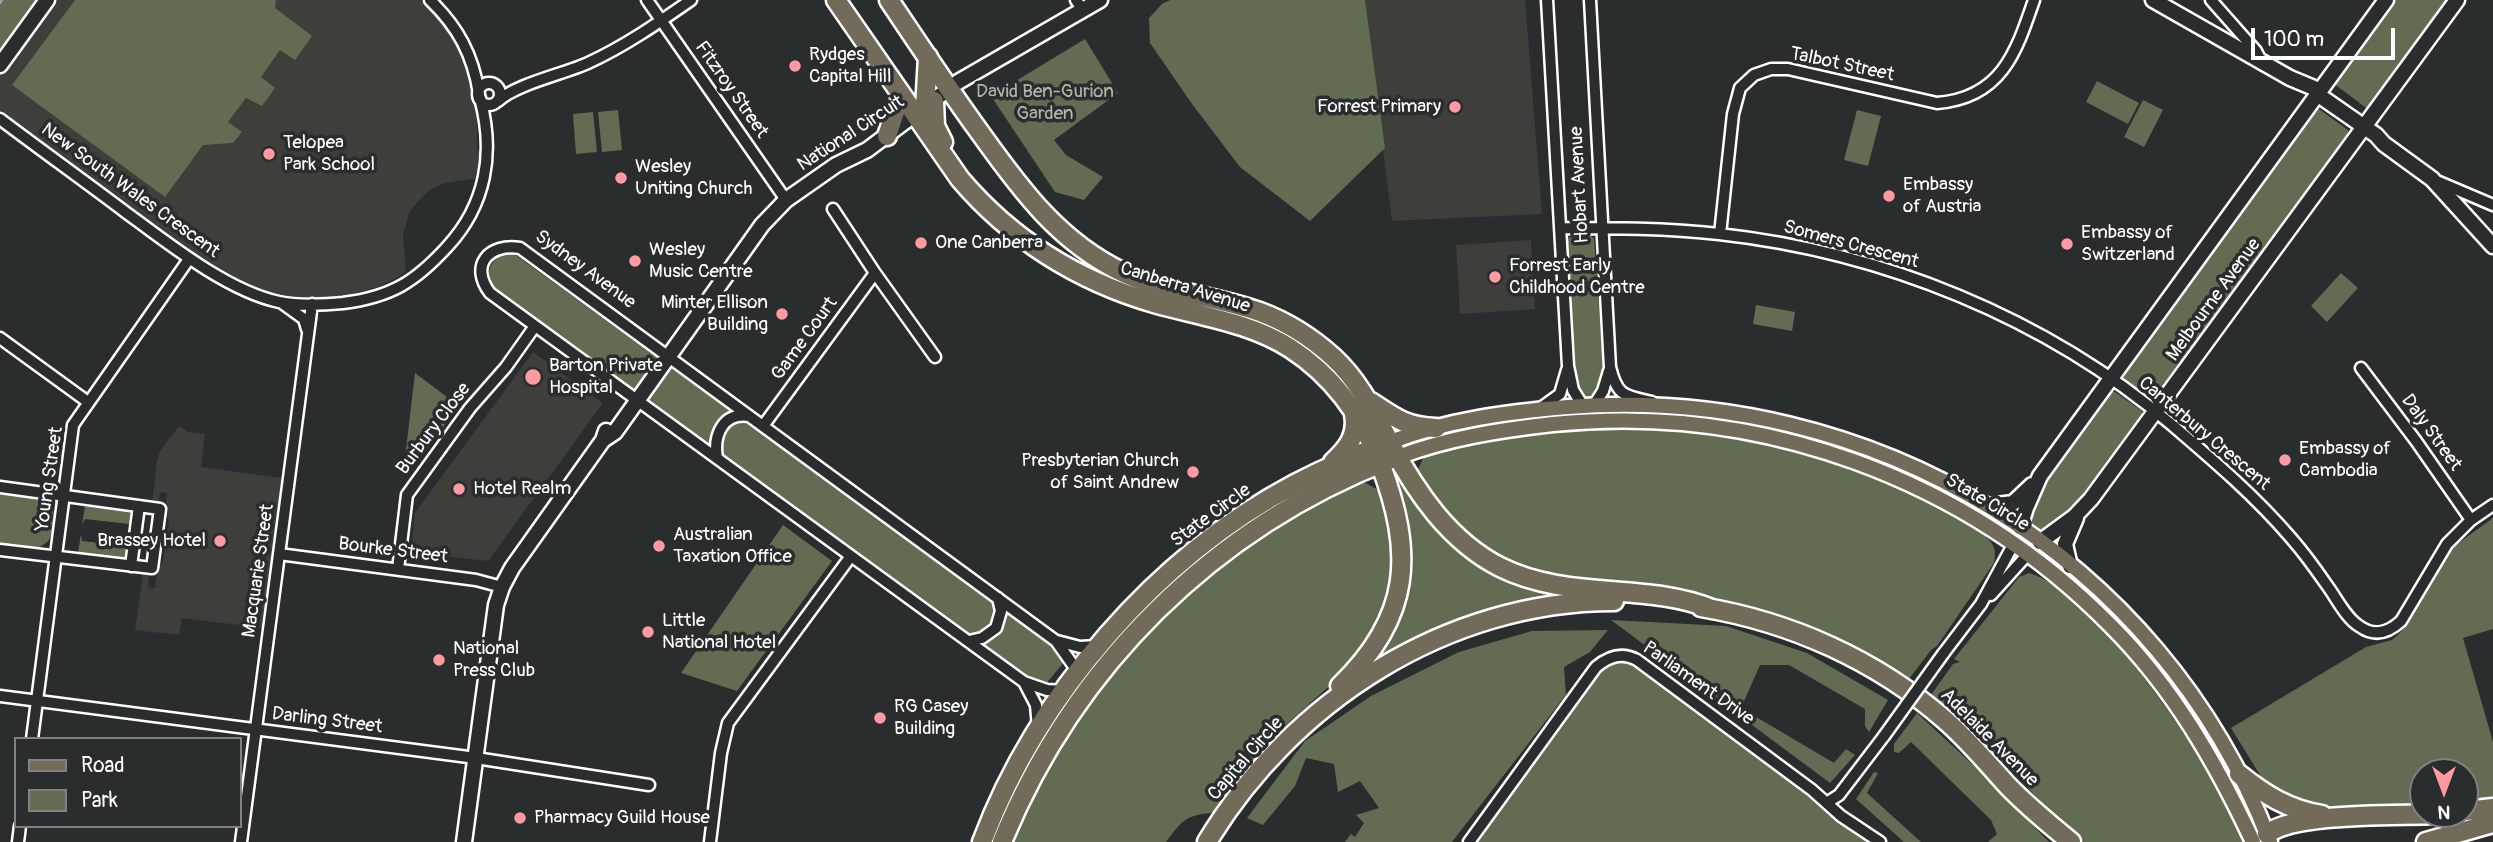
<!DOCTYPE html>
<html>
<head>
<meta charset="utf-8">
<style>
  body { margin:0 }
  #map { position:relative; width:2493px; height:842px; overflow:hidden; background:#2a2d2e; font-family:Pangolin,sans-serif }
  canvas { display:block }
  .legend { position:absolute; left:14px; top:737px; width:228px; height:91px; box-sizing:border-box; background:#2a2d2e; border:2px solid #7f8182; margin:0; padding:9px 12px; list-style:none; font-size:21px; color:#fff }
  .legend li { display:flex; align-items:center; gap:14px; height:35px }
  .legend b { width:35px; border:2px solid #7f8182 }
  .north { position:absolute; left:2409px; top:758px; width:70px; height:70px; box-sizing:border-box; background:#2a2d2e; border:2px solid #7f8182; border-radius:50%; rotate:180deg; font-size:19px; font-weight:700; line-height:28px; text-align:center; color:#fff }
  .north::after { content:''; display:block; margin:auto; width:24px; height:32px; background:#ff9aa2; clip-path:polygon(50% 0,100% 100%,50% 72%,0 100%) }
  .scale { position:absolute; left:2251px; top:28px; width:144px; height:32px; box-sizing:border-box; border:4px solid #fff; border-top:0; padding-left:9px; font-size:21px; line-height:24px; white-space:nowrap; color:#fff; -webkit-text-stroke:5px #2a2d2e; paint-order:stroke }
</style>
</head>
<body>
<div id="map">
<canvas width="2493" height="842"></canvas>
<ul class="legend">
<li><b style="height:9px;background:#726b5a"></b>Road</li>
<li><b style="height:19px;background:#616c52"></b>Park</li>
</ul>
<div class="north">N</div>
<div class="scale">100 m</div>
</div>
<script>
const context = document.querySelector('canvas').getContext('2d');
context.lineJoin = 'round';
function fill(path, color) { context.fillStyle = color; context.fill(path, 'evenodd'); }
function trace(path, color, width, dash) { context.strokeStyle = color; context.lineWidth = width; context.lineCap = dash ? 'butt' : 'round'; context.setLineDash(dash || []); context.stroke(path); }
function write(font, color, halo, rows, align = 'center') {
  context.font = font + ' Pangolin,sans-serif'; context.lineWidth = 7; context.setLineDash([]); context.textBaseline = 'middle'; context.strokeStyle = halo; context.fillStyle = color; for (const [text, x, y, turn = 0] of rows) {
    context.save(); context.translate(x, y); context.rotate((+turn || 0) * Math.PI / 180); context.textAlign = isNaN(turn) ? turn : align; if (halo) context.strokeText(text, 0, 0); context.fillText(text, 0, 0); context.restore();
  }
}
fill(new Path2D(`
  M54,0H420L439,18L459,47L474,98L477,121V149L485,159L480,178L445,183L430,190L418,201L409,213L403,235L406,270L402,275L378,287L338,298L308,300L280,297L243,285L209,265L0,112V75Z
  M1364,0H1525L1542,214L1392,221Z
  M1531,240L1535,309L1460,314L1456,245Z
  M533,352L603,403L488,561L411,552L415,513Z
  M179,426L188,432L205,434L201,467L282,478L262,628L182,618L179,635L135,630L143,573L149,574L148,587L155,588L158,568L163,561L169,521L165,514L167,493L160,492L158,504L152,503L157,461L160,451Z`), '#3e3e3a');
fill(new Path2D(`
  M0,0H41L0,56Z
  M75,0H276L275,8L312,36L295,60L280,50L261,77L275,88L262,106L246,98L228,122L242,132L233,143L203,145L165,197L12,85Z
  M1170,0H1365L1385,148L1310,221L1240,167L1192,104L1150,43L1149,18L1162,4Z
  M2393,0H2450L2369,110L2333,83Z
  M1085,39L1118,93L1054,140L1066,155L1103,177L1084,200L1055,192L991,96Z
  M2097,81L2139,103L2128,124L2086,102Z
  M2143,100L2163,110L2144,147L2124,137Z
  M2319,109L2348,130L2349,137L2158,399H2151L2124,379L2122,373L2313,110Z
  M618,110L622,150L602,152L598,112Z
  M1857,110L1881,116L1868,166L1844,160Z
  M593,112L597,152L576,154L573,114Z
  M1590,234L1594,239L1604,379L1596,397L1582,398L1574,382L1566,242C1571,233 1580,235 1590,234Z
  M510,254L517,256L1057,648L1065,661L1045,685L1030,679L492,286C484,270 492,256 510,254Z
  M2341,273L2358,288L2327,322L2311,306Z
  M1756,305L1795,312L1792,331L1753,324Z
  M415,373L459,406L413,467H404Z
  M2112,392H2115L2142,411V420L2081,502L2045,532L2029,521L2042,485L2108,394Z
  M1624,428C1728,432 1833,451 1927,500C1947,510 1967,523 1987,534L1986,537C1995,545 1996,551 1994,563L1937,646L1931,650L1909,679L1868,654L1830,635L1759,610L1695,596L1597,586L1507,565L1459,531L1427,492L1417,471L1424,457C1474,433 1568,430 1624,428Z
  M1399,475L1450,538L1588,594L1560,600L1366,670L1398,609L1392,477Z
  M1362,481L1382,492L1392,529L1393,580L1377,627L1345,672L1278,732L1217,812C1185,816 1185,817 1166,842H1012C1040,782 1069,724 1109,671C1167,594 1273,519 1362,481Z
  M0,492L39,497L51,505C54,512 55,518 54,526C50,556 22,548 0,545Z
  M93,504L130,509L133,515L131,532H129V524L85,519L82,525L85,506Z
  M2493,518V629L2463,638L2493,742V798L2465,802V772H2423V807L2381,810L2319,809L2268,788L2231,728L2366,647L2392,640L2401,632L2453,547Z
  M783,525L832,561L737,691L681,673Z
  M81,534L82,541L126,546L127,539H130L128,557L122,561L82,555L78,553Z
  M2029,573C2096,591 2221,776 2243,842H2084L2055,816L1997,756L1931,695L1953,664L1960,662L1954,659L2019,577Z
  M1611,620L1726,626L1807,653L1888,700L1869,732L1865,726V709L1789,665H1760L1741,708L1834,763L1846,749L1855,755L1830,783Z
  M1608,630L1590,652L1564,667L1566,695L1452,842H1345L1351,834L1355,837L1364,823L1356,815L1379,808L1360,781L1338,792L1334,764L1306,758L1295,786L1263,825L1247,818L1305,741L1371,696L1459,652L1532,631Z
  M1604,660H1637L1808,794L1878,842H1469Z
  M1917,713L1984,775L2049,842H1988L1997,834L1991,820L1911,742L1899,753L1894,752V744Z
  M1874,772L1878,773L1867,793L1921,842H1904L1856,799Z`), '#616c52');
trace(new Path2D(`
  M0,3L2,0`), '#91a1a7', 2.5);
const street = new Path2D(`
  M430,0C458,27 473,55 479,94
  M647,0L786,200
  M1076,0L1082,9
  M1547,0L1568,366L1573,390L1583,406
  M1590,0L1610,367C1617,396 1624,396 1652,402
  M2211,0L2256,51L2260,59
  M478 94a11 11 0 1 1 22 0a11 11 0 1 1-22 0Z
  M498,101C516,84 564,74 588,63C625,46 658,23 691,0
  M0,119C41,150 83,180 124,211C166,242 227,291 279,302C299,306 323,305 343,303C391,297 415,282 447,247C486,205 495,153 480,98
  M2439,182L2493,205
  M1560,228C1613,228 1666,228 1719,234C1883,252 2046,318 2172,425C2214,461 2255,496 2291,538C2304,553 2315,568 2326,584C2336,597 2345,617 2359,626C2374,637 2388,633 2401,621L2447,544L2471,520L2493,505
  M1720,234L1733,114L1740,88L1754,75L1771,69H1788L1937,103C2001,98 2016,53 2034,0
  M875,273L935,357
  M282,303L304,319L307,329
  M0,338L88,402
  M2361,368L2416,441L2471,520
  M1594,405L1603,391L1609,371
  M1542,407L1560,394L1567,370
  M763,426L875,273L833,209
  M717,458C713,435 723,412 749,416
  M0,487L160,509L152,568L0,550
  M279,554L476,580L502,587
  M131,566L139,506
  M398,569L407,495L470,408L506,367L535,326
  M1991,595L2028,554
  M969,641L982,638L996,628L1001,611L998,598
  M1057,641L1080,647L1097,646
  M1943,654L1981,604L2014,543
  M1024,682L1036,705L1038,727
  M1064,691L1047,690L1024,682L490,293C469,265 489,243 520,248L1056,641L1078,672
  M0,696L476,758L649,785
  M32,739L73,425L189,259
  M1828,802L1839,795L1884,736
  M18,842L20,826
  M241,842L312,304
  M710,842L721,753L728,723L851,556
  M1469,842L1596,667C1609,656 1622,652 1637,660L1812,790L1841,816L1880,842`);
const secondary = new Path2D(`
  M2153,0L2290,78L2314,88L2317,94L2376,135L2384,144L2432,179L2493,246
  M0,65L47,0
  M603,440L615,432L762,225L786,200L836,165L867,150L958,82L1100,0
  M1989,506L2013,503L2032,485
  M2020,527L2026,508L2040,476L2386,0
  M2040,542L2074,517L2091,499L2457,0
  M2070,566L2065,544L2076,518
  M464,842L496,605L502,587L512,568L603,440L606,431`);
const primary = new Path2D(`
  M1390,442C1447,420 1507,412 1568,407C1870,383 2161,555 2270,842
  M1398,457C1448,438 1500,430 1553,424C1760,403 1965,478 2111,626C2173,688 2216,763 2253,842`);
const highway = new Path2D(`
  M836,0L960,179C1011,239 1078,281 1154,303C1200,316 1249,322 1290,348C1333,376 1362,416 1380,463C1414,553 1412,616 1340,686
  M889,0C919,45 949,90 981,134C1021,190 1060,243 1124,273C1167,293 1215,296 1260,312C1287,322 1312,338 1333,357C1360,382 1373,411 1390,443C1416,492 1449,541 1500,567C1568,601 1645,582 1712,609
  M934,101L935,126L943,142
  M925,108L928,57
  M887,136L901,94
  M1371,402C1395,418 1406,427 1436,428
  M1333,462C1348,448 1358,435 1354,414
  M1701,607C1791,622 1876,660 1945,720C1968,740 1987,763 2007,785C2027,806 2049,824 2071,842
  M2239,774C2265,795 2289,810 2322,815
  M2465,811L2493,808
  M2267,834C2295,812 2397,816 2435,814
  M982,842C1037,695 1157,557 1295,484C1324,469 1353,456 1383,445
  M1002,842C1074,666 1213,528 1391,459
  M1207,842C1292,701 1447,601 1614,601
  M2426,842L2493,823`);
trace(street, '#fff', 15);
trace(secondary, '#fff', 19);
trace(primary, '#fff', 19);
trace(highway, '#fff', 23);
trace(street, '#2a2d2e', 10);
trace(secondary, '#2a2d2e', 14);
trace(primary, '#726b5a', 14);
trace(highway, '#726b5a', 18);
const streetBridge = new Path2D(`
  M1884,736L1943,654`);
trace(streetBridge, '#fff', 15, []);
trace(streetBridge, '#2a2d2e', 10);
for (const [x, y, r, color] of [
  [795,66,7,"#ff9aa2"],
  [1455,107,7,"#ff9aa2"],
  [269,154,7,"#ff9aa2"],
  [621,178,7,"#ff9aa2"],
  [1889,196,7,"#ff9aa2"],
  [921,243,7,"#ff9aa2"],
  [2067,244,7,"#ff9aa2"],
  [635,261,7,"#ff9aa2"],
  [1495,277,7,"#ff9aa2"],
  [782,314,7,"#ff9aa2"],
  [533,377,9,"#ff9aa2"],
  [2285,460,7,"#ff9aa2"],
  [1193,472,7,"#ff9aa2"],
  [459,489,7,"#ff9aa2"],
  [220,541,7,"#ff9aa2"],
  [659,546,7,"#ff9aa2"],
  [648,632,7,"#ff9aa2"],
  [439,660,7,"#ff9aa2"],
  [880,718,7,"#ff9aa2"],
  [520,818,7,"#ff9aa2"]
]) { const dot = new Path2D(); dot.arc(x, y, r, 0, 2 * Math.PI); context.fillStyle = color; context.fill(dot); trace(dot, '#2a2d2e', 2.5); }
write('19px', '#fff', '#2a2d2e', [
  ["Rydges",809,55],
  ["Capital Hill",809,77],
  ["Forrest Primary",1441,107,"right"],
  ["Telopea",283,143],
  ["Park School",283,165],
  ["Wesley",635,167],
  ["Uniting Church",635,189],
  ["Embassy",1903,185],
  ["of Austria",1903,207],
  ["Embassy of",2081,233],
  ["Switzerland",2081,255],
  ["One Canberra",935,243],
  ["Wesley",649,250],
  ["Music Centre",649,272],
  ["Forrest Early",1509,266],
  ["Childhood Centre",1509,288],
  ["Minter Ellison",768,303,"right"],
  ["Building",768,325,"right"],
  ["Barton Private",549,366],
  ["Hospital",549,388],
  ["Embassy of",2299,449],
  ["Cambodia",2299,471],
  ["Presbyterian Church",1179,461,"right"],
  ["of Saint Andrew",1179,483,"right"],
  ["Hotel Realm",473,489],
  ["Australian",673,535],
  ["Taxation Office",673,557],
  ["Brassey Hotel",206,541,"right"],
  ["Little",662,621],
  ["National Hotel",662,643],
  ["National",453,649],
  ["Press Club",453,671],
  ["RG Casey",894,707],
  ["Building",894,729],
  ["Pharmacy Guild House",534,818]
], 'left');
write('19px', '#fff', '#2a2d2e', [
  ["Talbot Street",1842,65,12],
  ["Fitzroy Street",731,90,55],
  ["National Circuit",851,134,-33],
  ["Hobart Avenue",1580,185,-93],
  ["New South Wales Crescent",130,191,36],
  ["Somers Crescent",1851,245,15],
  ["Sydney Avenue",585,270,36],
  ["Canberra Avenue",1185,288,17],
  ["Melbourne Avenue",2214,300,-54],
  ["Game Court",805,339,-54],
  ["Burbury Close",434,429,-53],
  ["Daly Street",2431,433,54],
  ["Canterbury Crescent",2204,434,40],
  ["Young Street",50,479,-82],
  ["State Circle",1987,503,31],
  ["State Circle",1211,516,-36],
  ["Bourke Street",393,551,7],
  ["Macquarie Street",259,571,-82],
  ["Parliament Drive",1698,684,35],
  ["Darling Street",327,721,7],
  ["Adelaide Avenue",1989,738,45],
  ["Capital Circle",1246,759,-49]
]);
write('19px', '#b0b6a8', '#2a2d2e', [
  ["David Ben-Gurion",1045,92],
  ["Garden",1045,114]
]);
</script>
</body>
</html>
